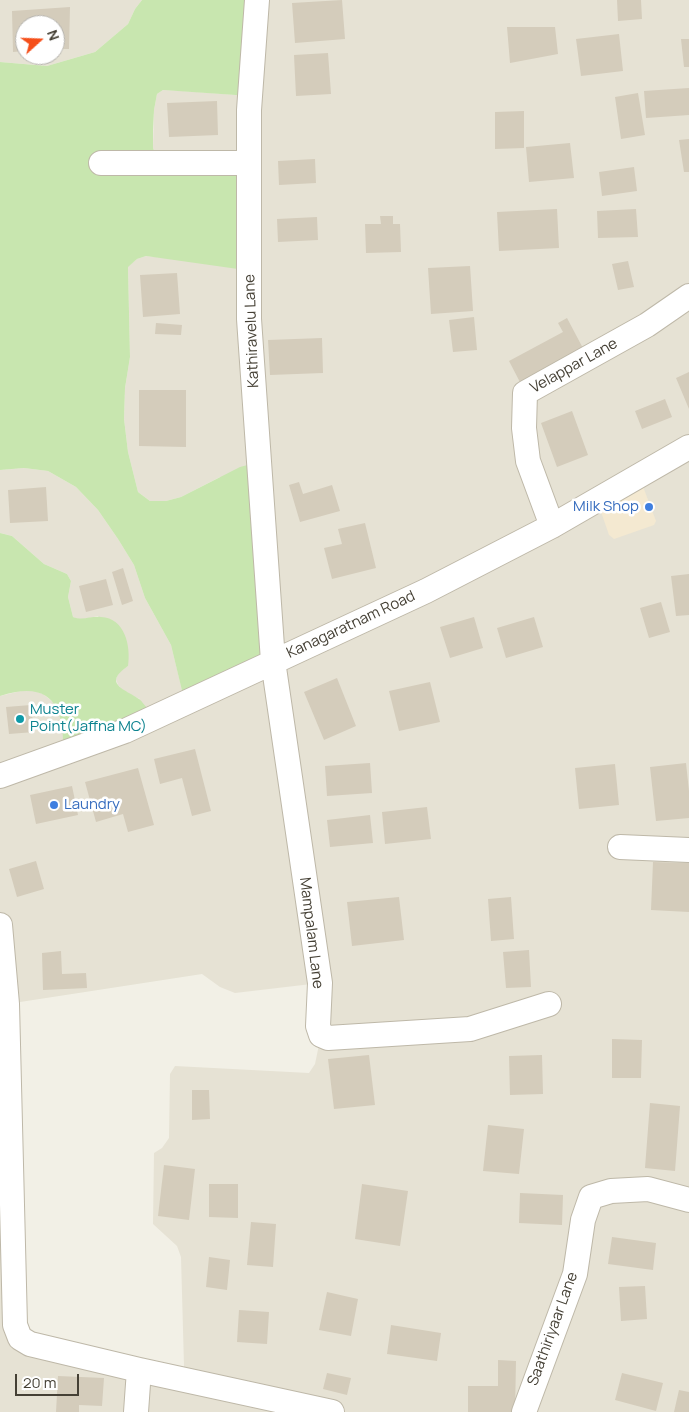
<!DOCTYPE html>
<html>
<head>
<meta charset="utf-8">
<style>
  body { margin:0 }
  #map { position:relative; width:689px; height:1412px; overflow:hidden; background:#f2f0e6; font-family:Manrope,sans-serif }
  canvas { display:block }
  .north { position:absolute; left:15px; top:15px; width:50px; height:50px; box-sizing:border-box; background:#fff; border:1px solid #b5b3ae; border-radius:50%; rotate:70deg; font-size:14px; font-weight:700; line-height:20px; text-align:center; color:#454035 }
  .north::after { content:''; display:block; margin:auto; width:18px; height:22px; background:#f54f1a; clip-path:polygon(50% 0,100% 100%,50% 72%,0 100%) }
  .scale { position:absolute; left:15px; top:1374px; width:64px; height:22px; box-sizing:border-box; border:2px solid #454035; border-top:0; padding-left:6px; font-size:15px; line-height:18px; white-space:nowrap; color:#454035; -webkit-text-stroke:4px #fff; paint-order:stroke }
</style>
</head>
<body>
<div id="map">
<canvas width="689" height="1412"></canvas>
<div class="north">N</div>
<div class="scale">20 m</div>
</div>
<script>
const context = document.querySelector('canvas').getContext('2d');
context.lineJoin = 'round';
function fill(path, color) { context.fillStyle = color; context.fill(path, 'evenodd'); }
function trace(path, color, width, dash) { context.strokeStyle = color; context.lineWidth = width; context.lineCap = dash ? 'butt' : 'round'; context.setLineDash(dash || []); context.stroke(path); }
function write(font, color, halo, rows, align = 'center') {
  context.font = font + ' Manrope,sans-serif'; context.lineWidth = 5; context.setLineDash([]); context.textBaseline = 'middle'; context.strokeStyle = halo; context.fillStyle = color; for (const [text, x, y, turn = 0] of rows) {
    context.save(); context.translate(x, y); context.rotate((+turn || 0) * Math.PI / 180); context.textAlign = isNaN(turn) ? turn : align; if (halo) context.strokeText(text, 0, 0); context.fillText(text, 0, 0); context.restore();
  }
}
fill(new Path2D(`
  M0,0H142L135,9L128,24L95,52L47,66L0,62ZM25,25H55V55H25Z
  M257,0H689V1412H0V696L29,689L43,694L53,702L59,711L64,736L63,753L140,699L126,693L118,685L116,679L119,672L128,666L98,616L80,620L73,617L68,597L71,581L67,574L44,564L12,536L0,533V470L24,468L48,471L76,487L98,510L118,539L134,565L145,598L171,645L185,702L220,477L181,497L166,501H150L138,492L128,452L124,419L125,388L130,357L128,266L137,259L146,256L176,259L159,163L153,148L154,110L157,94L163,90L183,91L250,96ZM202,974L220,987L235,993L320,983L321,1035L315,1064L309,1073L175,1066L170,1074L169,1138L162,1148L154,1153L153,1224L177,1246L181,1257L184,1366L181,1379L20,1338L7,1004Z`), '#e6e2d4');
fill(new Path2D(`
  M639,476L656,521L654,525L614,539L609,535L597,500Z`), '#f4e9d1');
fill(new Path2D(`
  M142,0H257L250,96L163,90L157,94L154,110L153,130V148L159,163H249L238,269L146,256L137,259L128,267L130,357L125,388L124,419L128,452L138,492L150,501H166L181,497L240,467L259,462L273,661L185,703L171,645L145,598L134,565L118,539L98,510L76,487L48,471L24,468L0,470V62L47,66L95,52L128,24L135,9Z
  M0,533L12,536L44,564L67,574L71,581L68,597L73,617C83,621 90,616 101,617C125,618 131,646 128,666C102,684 125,689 139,699C142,701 144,705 147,708L63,753C65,706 51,679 0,696Z`), '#c8e6af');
fill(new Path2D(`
  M342,0L345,39L295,43L292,3Z
  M617,0H641L642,19L618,21Z
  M70,7L69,49H55V25H25V51L13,52L12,11Z
  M507,27H555L558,54L510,63Z
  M619,34L623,71L581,76L576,39Z
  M681,39H689V67H684Z
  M328,53L331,94L296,96L294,55Z
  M689,88V115L646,118L644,91Z
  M638,93L645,135L621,139L615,97Z
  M217,101L218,135L169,137L167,103Z
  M524,111V148L495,149V112Z
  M689,139V172H684L679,140Z
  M570,143L574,178L529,182L526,147Z
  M315,159L316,183L279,185L278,161Z
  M634,167L637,191L602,196L599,172Z
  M557,209L559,248L499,251L497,212Z
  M636,209L638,237L598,238L597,211Z
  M380,216H393V224H400L401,252L366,253L365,224H381Z
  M317,217L318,240L278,242L277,219Z
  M628,261L634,287L618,290L612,264Z
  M470,266L473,311L431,314L428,268Z
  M177,273L180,314L143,317L140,275Z
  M474,317L477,350L453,352L449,320Z
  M567,318L585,352L522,386L509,361L563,332L558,323Z
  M156,323L182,325L181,335L155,334Z
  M322,338L323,373L270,375L268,340Z
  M689,372V409L676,378Z
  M139,390H186V447L139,446Z
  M665,399L672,417L642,429L635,411Z
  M572,411L588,455L557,467L541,423Z
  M299,482L303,494L332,485L340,511L300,522L289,485Z
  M46,487L48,521L10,523L8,490Z
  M365,523L376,568L332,579L324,548L342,544L338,529Z
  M123,568L133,601L122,605L112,572Z
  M689,574V615L676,616L671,576Z
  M106,579L113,605L86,612L79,586Z
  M661,602L670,632L649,638L640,608Z
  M474,617L483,648L450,658L440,627Z
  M534,617L543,647L506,658L497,628Z
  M337,678L356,726L324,740L304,692Z
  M430,682L440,722L399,731L389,691Z
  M31,705L34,732L9,734L6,707Z
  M195,749L211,811L192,816L182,778L160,784L154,759Z
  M370,763L372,793L327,796L325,766Z
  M686,763L689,791V818L656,821L650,767Z
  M615,764L619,805L579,809L575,768Z
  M138,768L154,825L128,832L123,814L96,822L85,782Z
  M72,786L78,815L36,824L30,795Z
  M427,807L431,839L385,844L382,812Z
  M370,815L373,843L330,847L327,820Z
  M36,861L44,889L17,897L9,869Z
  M653,862L689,863V912L651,910Z
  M399,897L404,940L352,946L347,902Z
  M511,897L514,939L491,941L488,899Z
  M529,950L531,987L506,988L503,952Z
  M61,951L62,974L86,973L87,988L43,990L42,953Z
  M612,1039L642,1040L641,1078H612Z
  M369,1055L375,1105L334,1109L328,1059Z
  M542,1055L543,1094L510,1095L509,1056Z
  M192,1090H209L210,1119L192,1120Z
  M650,1103L680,1106L675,1171L645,1168Z
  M488,1125L524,1129L519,1174L483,1171Z
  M164,1165L195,1169L189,1220L158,1216Z
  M209,1184H238V1218L209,1217Z
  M362,1184L408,1191L400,1246L355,1239Z
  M520,1193L563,1195L562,1225L519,1223Z
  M251,1222L276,1224L273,1267L247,1265Z
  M612,1237L656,1243L653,1270L608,1264Z
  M209,1257L230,1260L227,1290L206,1287Z
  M645,1286L647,1319L621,1321L619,1287Z
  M327,1292L358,1299L351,1336L319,1330Z
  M239,1310L269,1312L267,1344L237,1342Z
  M391,1325L441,1333L437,1361L387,1354Z
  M498,1360L516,1361L515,1412H468V1386H498Z
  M327,1373L351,1378L347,1395L323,1389Z
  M622,1373L663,1383L656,1411L615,1400Z
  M58,1376L81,1377V1391V1377L104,1378L102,1406L79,1405V1412H56Z
  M679,1390L689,1392V1412H674Z`), '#d4ccbb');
const minor = new Path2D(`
  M257,0L249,110V319L273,661L320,983L318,1026L321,1035L328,1038L470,1029L549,1004
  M101,163H249
  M552,526L528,461L524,428L525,393L647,325L689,296
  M0,776L125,731L426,591L552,526L689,447
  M620,847L689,850
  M0,925L7,1004L15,1325L20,1338L30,1344L139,1370L332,1412
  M136,1412L139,1370
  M524,1412L575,1274L583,1220L591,1197L611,1191L648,1189L689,1200`);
trace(minor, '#beb8a8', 26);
trace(minor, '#fff', 24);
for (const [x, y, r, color] of [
  [649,507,5,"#3f7fe0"],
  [20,719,5,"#0f9aa8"],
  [54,805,5,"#3f7fe0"]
]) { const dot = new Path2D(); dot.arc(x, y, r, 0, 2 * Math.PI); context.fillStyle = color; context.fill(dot); trace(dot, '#fff', 2); }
write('15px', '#454035', '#fff', [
  ["Kathiravelu Lane",252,331,-92],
  ["Velappar Lane",574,366,-29],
  ["Kanagaratnam Road",351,625,-25],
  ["Mampalam Lane",311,933,83],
  ["Saathiriyaar Lane",553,1329,-70]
]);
write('15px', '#366cbe', '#fff', [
  ["Milk Shop",639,507],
  ["Laundry",64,805,"left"]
], 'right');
write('15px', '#0d838f', '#fff', [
  ["Muster",30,710],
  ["Point(Jaffna MC)",30,727]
], 'left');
</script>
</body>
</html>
